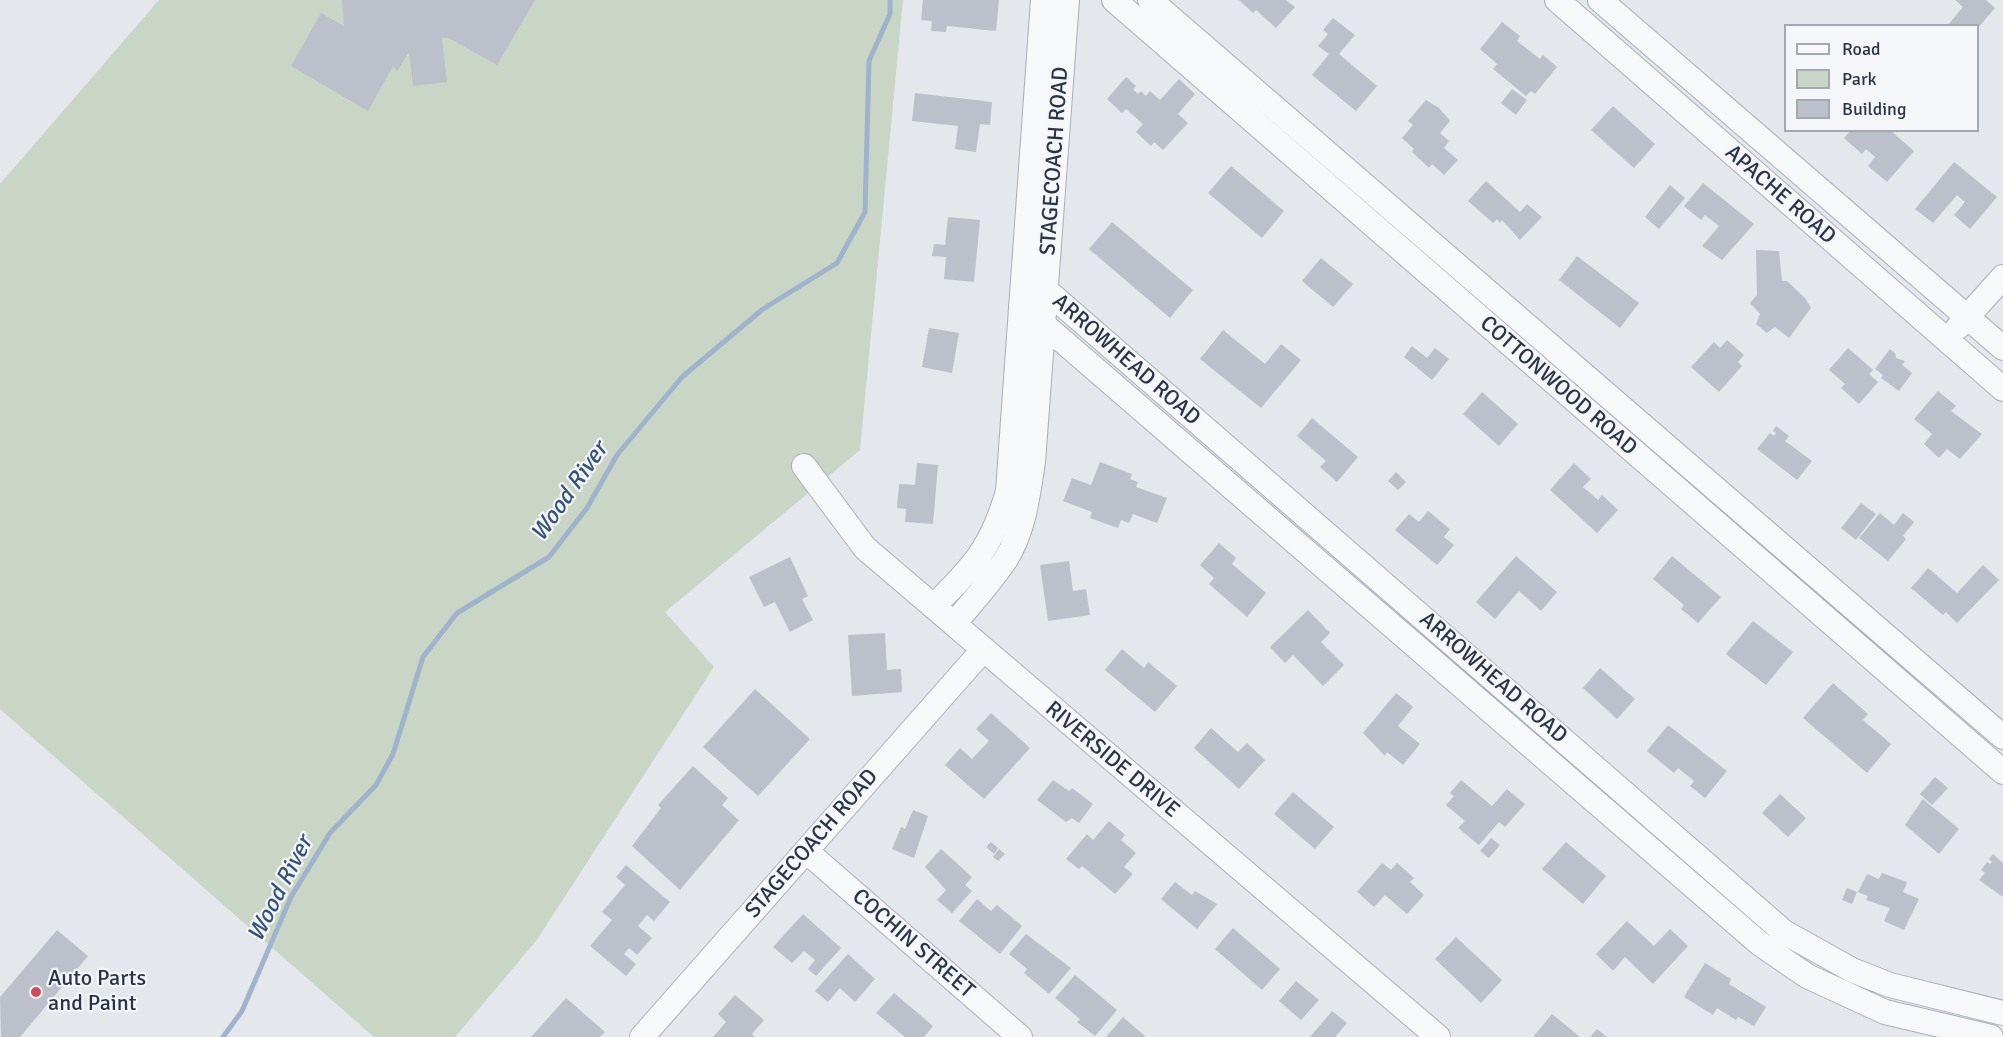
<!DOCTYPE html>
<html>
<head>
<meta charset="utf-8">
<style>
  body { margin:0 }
  #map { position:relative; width:2003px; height:1037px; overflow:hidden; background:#e4e7ec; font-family:Signika,sans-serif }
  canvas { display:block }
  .legend { position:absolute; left:1784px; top:24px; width:195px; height:108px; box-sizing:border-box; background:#f4f6f9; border:2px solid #a4a8b1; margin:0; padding:8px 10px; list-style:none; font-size:18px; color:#2b3445 }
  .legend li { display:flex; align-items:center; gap:12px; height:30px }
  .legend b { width:30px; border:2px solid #a4a8b1 }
</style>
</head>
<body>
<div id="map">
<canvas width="2003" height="1037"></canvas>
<ul class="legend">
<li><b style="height:8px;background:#f7f8fa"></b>Road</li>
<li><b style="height:16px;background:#c9d6c5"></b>Park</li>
<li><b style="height:16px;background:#bbc0ca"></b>Building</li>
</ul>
</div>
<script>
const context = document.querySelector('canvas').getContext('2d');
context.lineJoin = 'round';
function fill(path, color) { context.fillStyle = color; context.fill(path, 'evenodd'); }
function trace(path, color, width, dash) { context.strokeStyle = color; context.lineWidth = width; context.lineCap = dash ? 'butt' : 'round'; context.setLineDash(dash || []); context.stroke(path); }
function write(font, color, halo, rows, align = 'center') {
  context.font = font + ' Signika,sans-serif'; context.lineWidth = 4.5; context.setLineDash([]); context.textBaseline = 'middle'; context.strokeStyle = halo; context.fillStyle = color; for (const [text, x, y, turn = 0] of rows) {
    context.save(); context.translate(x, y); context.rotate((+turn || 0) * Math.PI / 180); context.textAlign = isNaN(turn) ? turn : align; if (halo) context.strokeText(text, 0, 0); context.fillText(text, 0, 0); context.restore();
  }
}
fill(new Path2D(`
  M159,0H903L860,450L665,612L714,667L536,941L455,1037H374L0,709V184Z`), '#c9d6c5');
trace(new Path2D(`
  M223,1037L242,1011L291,897L330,833L376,785L393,754L423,657L457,613L549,557L587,508L617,455L682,377L763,309L837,263L865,212L869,61L890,14V0`), '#9fb4cc', 5);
fill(new Path2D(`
  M342,0H535L497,65L449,38H442L447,82L413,86L409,52L397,71L393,66L368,111L291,66L321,13L344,26Z
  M923,0H999L996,31L947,26L946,32L931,31L932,21L921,20Z
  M1239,0H1286L1295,7L1276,28L1256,10L1253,13Z
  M1955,0H1986L1995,8L1978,28V26H1947L1963,7Z
  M1333,18L1355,35L1339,54L1377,86L1356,111L1312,75L1329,54L1318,46L1328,34L1323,30Z
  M1502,22L1520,36L1517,41L1540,59L1543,55L1557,67L1535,94L1531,91L1526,96L1493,69L1497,64L1480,49Z
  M1126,77L1136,86L1133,89L1138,94L1141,91L1146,96L1150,91L1160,100L1179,79L1195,94L1178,114L1188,123L1163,150L1154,142L1151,146L1136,132L1143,124L1126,109L1122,113L1107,99Z
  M1512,89L1527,100L1516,115L1501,103Z
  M915,93L992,102L990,125L980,124L976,152L955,149L958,126L912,121Z
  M1426,100L1439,108L1450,121L1440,133L1449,141L1444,148L1458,160L1444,175L1432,164L1429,168L1412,152L1414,149L1402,138L1413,125L1408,121Z
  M1613,106L1655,144L1634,168L1591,130Z
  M1851,130H1890L1914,151L1887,182L1868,166L1875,157L1866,149L1862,154L1844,138Z
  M1954,162L1997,197L1970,229L1954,215L1965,202L1957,195L1933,223L1915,209Z
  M1231,166L1284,211L1262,238L1208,193Z
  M1486,181L1520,212L1527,204L1542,217L1520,240L1502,220L1500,223L1497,219L1493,223L1468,201Z
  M1703,183L1754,224L1722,260L1702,246L1719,226L1705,215L1701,220L1684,206Z
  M1670,185L1685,198L1659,229L1645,217Z
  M948,217L980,220L974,282L944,279L946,257L932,256L934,244L945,245Z
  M1112,222L1193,290L1170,318L1089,249Z
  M1756,250L1779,251L1782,281H1787L1805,298L1811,308L1789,338L1775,327L1767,333L1756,324L1760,314L1750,303L1757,295Z
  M1577,256L1639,303L1620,328L1559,280Z
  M1321,258L1353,284L1333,307L1302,281Z
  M929,328L959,333L952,373L922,367Z
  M1223,330L1265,364L1281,344L1301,360L1261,408L1200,359Z
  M1727,340L1744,355L1738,362L1742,366L1719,392L1691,367L1714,342L1720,348Z
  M1412,346L1427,358L1435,348L1449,359L1432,380L1404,357Z
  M1848,348L1873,370L1869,374L1878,382L1859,404L1841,388L1845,384L1829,370Z
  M1890,349L1895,353L1896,358L1905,361L1902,365L1912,373L1899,391L1881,378L1883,375L1875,369Z
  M1938,391L1956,406L1951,411L1982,434L1960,459L1947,449L1939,458L1924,444L1932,434L1914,419Z
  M1482,392L1518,424L1499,446L1463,414Z
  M1312,418L1358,457L1337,482L1320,467L1326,461L1297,436Z
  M1776,426L1789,436L1785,441L1812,461L1797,480L1757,449L1770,433L1774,436L1776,433L1773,431Z
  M1100,462L1132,474L1130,479L1138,482L1136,487L1167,498L1157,523L1133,514L1129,523L1121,520L1118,528L1090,518L1092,512L1063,501L1072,478L1091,485Z
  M917,463L938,465L933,524L905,522L906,509L897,508L899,484L915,485Z
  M1574,463L1591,479L1583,487L1598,500L1602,495L1618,510L1597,533L1550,490Z
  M1396,472L1406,482L1398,490L1388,481Z
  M1861,503L1876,514L1856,540L1841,528Z
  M1428,511L1450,529L1444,537L1454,545L1437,565L1395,530L1409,514L1419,522Z
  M1880,513L1894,525L1903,513L1914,522L1903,536L1906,539L1888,561L1859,538Z
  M1219,543L1236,558L1232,564L1266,593L1247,617L1209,584L1214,578L1200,565Z
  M1516,556L1557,592L1541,611L1519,591L1495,619L1476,602Z
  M1672,556L1721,597L1698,623L1681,609L1684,605L1653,579Z
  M790,557L808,596L802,599L813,620L790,632L775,602L764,607L749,577Z
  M1069,561L1073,591L1086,589L1090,615L1048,621L1040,565Z
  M1983,565L1999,580L1957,623L1946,612L1943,615L1911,588L1928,568L1957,593Z
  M1308,610L1330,633L1321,642L1344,665L1323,686L1293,655L1285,663L1270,647Z
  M1753,621L1793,652L1766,685L1726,654Z
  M885,633L887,670L901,669L902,692L852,696L848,635Z
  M1122,649L1144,668L1148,662L1177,686L1155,712L1105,670Z
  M1600,668L1635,699L1617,719L1583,688Z
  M1833,683L1868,714L1863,720L1891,744L1867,773L1803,718Z
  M755,689L810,739L758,796L703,747Z
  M1396,693L1413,707L1398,726L1420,744L1403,765L1387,752L1385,756L1363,733Z
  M991,713L1030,748L984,799L945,765L960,748L972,759L989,741L976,729Z
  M1668,725L1727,771L1705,798L1690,786L1694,781L1678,768L1674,773L1647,751Z
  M1211,728L1238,752L1247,743L1265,760L1239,789L1194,748Z
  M693,766L728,798L722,805L739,820L680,890L632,846L661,808L658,805Z
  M1935,777L1948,788L1932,805L1920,794Z
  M1053,780L1069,791L1072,788L1093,804L1079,823L1072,818L1066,822L1037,800Z
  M1461,780L1492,806L1507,789L1525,804L1505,827L1499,822L1479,845L1458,828L1465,821L1446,805L1454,796L1450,793Z
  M1293,792L1334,827L1315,849L1274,814Z
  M1780,794L1806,818L1788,837L1762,813Z
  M1923,799L1959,829L1939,854L1905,825Z
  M913,810L928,816L914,858L892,849L901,827L905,829Z
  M1109,821L1125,835L1121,840L1136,853L1124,867L1133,874L1115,894L1082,866L1079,869L1066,859L1087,834L1093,840Z
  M1491,838L1500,845L1489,858L1480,851Z
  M991,842L998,848L994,854L986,847Z
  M1566,842L1606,876L1583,904L1542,869Z
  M941,849L972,877L965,885L972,891L952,913L937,900L946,890L925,867Z
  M999,849L1005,854L998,861L993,857Z
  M1993,854L2003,863V897L1979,880L1985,873L1981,870L1987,862L1990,864L1992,862L1989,859Z
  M1382,863L1391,870L1397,863L1414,878L1410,882L1424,895L1407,914L1385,895L1374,907L1357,892Z
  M626,865L670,902L654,921L647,915L638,926L652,938L637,955L629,948L624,954L636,964L626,976L590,946L612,920L602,912L625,885L616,877Z
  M1882,873L1907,882L1903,892L1919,899L1904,930L1884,921L1890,908L1866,900L1868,896L1858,892L1867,874L1879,879Z
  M1175,882L1192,895L1195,891L1217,904L1197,929L1161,899Z
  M1847,888L1857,892L1852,904L1842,900Z
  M977,899L991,911L997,905L1022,926L1000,954L959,921Z
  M803,914L841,948L816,976L808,969L815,960L804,951L792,963L773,947Z
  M1627,921L1654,946L1670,929L1688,946L1653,984L1625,957L1613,971L1596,954Z
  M1233,928L1280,969L1262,990L1215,949Z
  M57,930L88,956L20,1037H1L0,997Z
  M1026,934L1071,968L1049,994L1024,973L1027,969L1009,954Z
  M1456,937L1502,980L1481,1003L1435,959Z
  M848,954L875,979L855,1002L840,988L828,1002L815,991Z
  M1705,963L1731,979L1729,984L1766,1007L1754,1026L1738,1017L1736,1020L1717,1008L1713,1015L1684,997Z
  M1075,975L1117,1010L1095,1036L1077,1022L1080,1019L1055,998Z
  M1296,981L1319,1000L1301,1020L1279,1001Z
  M894,993L933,1026L924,1037H905L876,1013Z
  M735,995L764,1020L752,1034L755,1037H713L726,1022L718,1014Z
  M566,998L605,1032L600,1037H531Z
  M1332,1011L1347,1023L1335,1037H1310Z
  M1552,1014L1580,1037H1533Z
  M1123,1017L1146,1037H1106Z
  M1597,1029L1607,1037H1590Z`), '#bbc0ca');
const minor = new Path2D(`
  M1114,0L2003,772
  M1150,0L2003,737
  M1557,0L2003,389
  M1600,0L2003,348
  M1024,271L1784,932L1852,970L1890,985L2003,1013
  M1021,305L1759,943L1807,976L1885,1012L1991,1037
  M1958,327L2003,277
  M804,466L865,548L1438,1037
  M934,606C974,566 992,547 1008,491L1043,0
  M954,624C971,603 991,582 1006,559C1024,530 1028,495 1033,462L1067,0
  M806,851L1020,1037
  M642,1037L983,650`);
trace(minor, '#a9aeb7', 26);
trace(minor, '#f7f8fa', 24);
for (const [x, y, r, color] of [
  [36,992,6,"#d1495b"]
]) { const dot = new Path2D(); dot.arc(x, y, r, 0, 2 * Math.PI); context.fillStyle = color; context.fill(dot); trace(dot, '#f4f6f9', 2); }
write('22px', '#2b3445', '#f4f6f9', [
  ["STAGECOACH ROAD",1055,161,-86],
  ["APACHE ROAD",1780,195,41],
  ["ARROWHEAD ROAD",1126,360,41],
  ["COTTONWOOD ROAD",1558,386,41],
  ["ARROWHEAD ROAD",1493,678,41],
  ["RIVERSIDE DRIVE",1112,760,40],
  ["STAGECOACH ROAD",812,844,-49],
  ["COCHIN STREET",913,944,41]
]);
write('22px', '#2b3445', '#f4f6f9', [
  ["Auto Parts",48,979],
  ["and Paint",48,1004]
], 'left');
write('italic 24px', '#34527a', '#f4f6f9', [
  ["Wood River",570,492,-55],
  ["Wood River",281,889,-63]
]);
</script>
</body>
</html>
